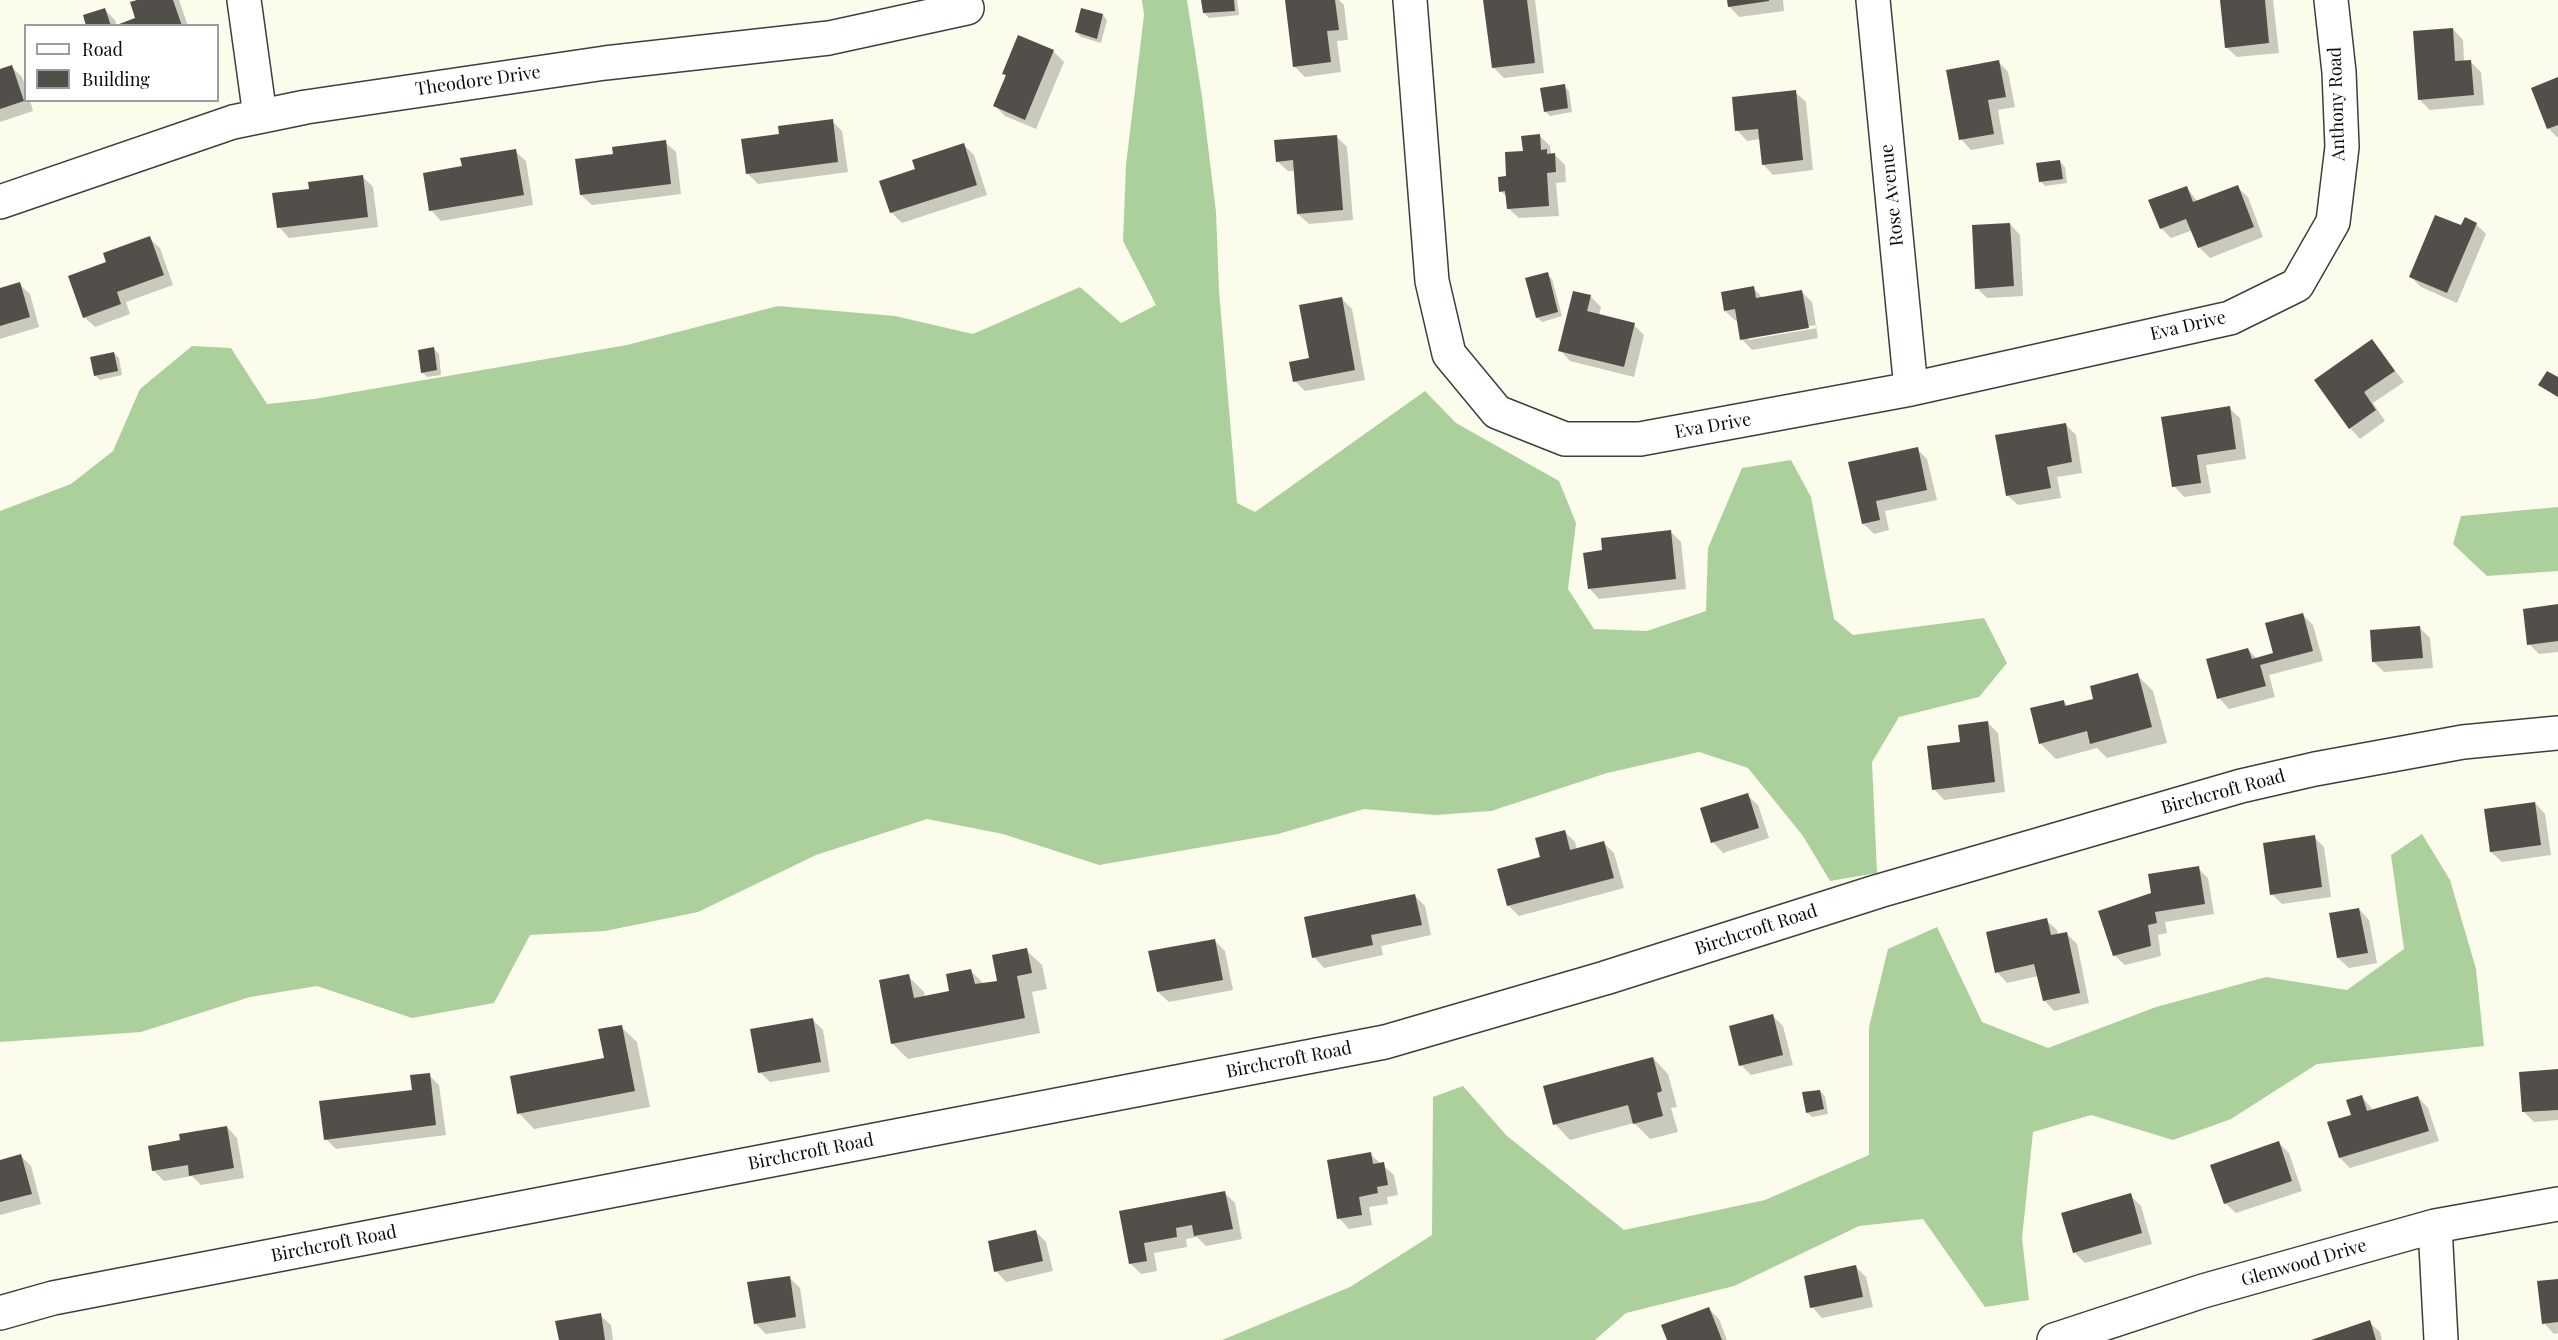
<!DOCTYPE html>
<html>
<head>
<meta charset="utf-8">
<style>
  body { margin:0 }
  #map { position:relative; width:2558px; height:1340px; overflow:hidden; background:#fcfcec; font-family:"Playfair Display",serif }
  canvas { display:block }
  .legend { position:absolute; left:24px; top:24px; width:195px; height:78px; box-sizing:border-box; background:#fff; border:2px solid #9d9d9d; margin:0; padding:8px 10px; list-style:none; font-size:18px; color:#0b0b0b }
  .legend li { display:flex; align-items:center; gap:12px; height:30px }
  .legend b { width:30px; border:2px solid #9d9d9d }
</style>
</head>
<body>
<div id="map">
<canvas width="2558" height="1340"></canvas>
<ul class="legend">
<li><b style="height:8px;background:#fff"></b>Road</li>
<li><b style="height:16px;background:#524e49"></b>Building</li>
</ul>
</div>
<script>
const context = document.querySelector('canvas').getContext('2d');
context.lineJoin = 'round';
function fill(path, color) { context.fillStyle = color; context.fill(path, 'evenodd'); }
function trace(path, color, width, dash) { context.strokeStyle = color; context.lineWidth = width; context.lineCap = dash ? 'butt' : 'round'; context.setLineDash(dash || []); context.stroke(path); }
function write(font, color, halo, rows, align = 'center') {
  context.font = font + ' "Playfair Display",serif'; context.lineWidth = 6; context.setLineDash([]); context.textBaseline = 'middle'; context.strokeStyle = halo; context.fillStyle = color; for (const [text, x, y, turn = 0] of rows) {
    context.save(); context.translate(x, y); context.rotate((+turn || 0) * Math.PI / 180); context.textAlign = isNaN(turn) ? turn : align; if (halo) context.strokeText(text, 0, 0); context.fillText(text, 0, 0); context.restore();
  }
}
fill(new Path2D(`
  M1142,0H1187L1202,97L1216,212L1219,291L1237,503L1255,512L1425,391L1456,423L1559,481L1576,523L1568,589L1594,629L1647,631L1706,611L1708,548L1742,468L1791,460L1811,497L1834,619L1853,635L1984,618L2007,663L1979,697L1899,717L1872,762L1877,873L1830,881L1803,836L1748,768L1699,752L1607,773L1491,811L1435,815L1364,809L1278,834L1099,865L1003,834L927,819L816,855L698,912L605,931L530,935L494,1003L412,1018L317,986L250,997L141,1032L0,1042V511L71,484L113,451L140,389L192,346L231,348L267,404L314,399L627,345L778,306L895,316L973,334L1080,287L1121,323L1156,305L1123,241L1126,165L1144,15Z
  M2558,507V571L2487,576L2453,544L2461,516Z
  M2422,834L2450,880L2476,969L2484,1046L2317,1064L2231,1119L2173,1140L2091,1115L2033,1132L2022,1238L2029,1300L1985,1307L1923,1219L1859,1226L1734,1286L1626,1313L1595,1340H1222L1350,1287L1432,1235L1433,1097L1463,1086L1506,1135L1624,1230L1765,1200L1869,1155V1027L1888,949L1937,927L1982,1022L2048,1048L2156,1007L2266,977L2347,990L2404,949L2391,855Z`), '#abd09c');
fill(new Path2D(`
  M142,0H179L188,26H117L137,19Z
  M1203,0H1237L1239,15L1209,18L1204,13Z
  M1287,0H1339L1344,5L1348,40L1337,41L1341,72L1305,77L1294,66Z
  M1485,0H1535L1544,73L1504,78L1494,68Z
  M1728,0H1783L1784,11L1739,17L1729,6Z
  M2221,0H2273L2279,53L2237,57L2226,47Z
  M105,10L115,20L117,26H88Z
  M1103,15L1107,20L1101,43L1081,37L1076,32Z
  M2453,29L2463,40L2464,62H2471L2481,72L2484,105L2430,110L2419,99Z
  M1053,51L1064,62L1036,129L1005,116L995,106L1007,77L1003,73Z
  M1998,61L2008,72L2015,107L1998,110L2004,144L1971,150L1961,139Z
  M12,67L22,77L26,87V100H30L33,111L0,122V70Z
  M2558,79V138L2548,128Z
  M1564,86L1569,91L1572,112L1550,116L1545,111Z
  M1795,92L1806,102L1813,170L1773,175L1763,164L1760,139L1747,141L1737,130Z
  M832,121L842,131L848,172L758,184L747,173Z
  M1540,136L1550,146L1551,155H1555L1565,165L1566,182L1556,183L1559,216L1519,218L1508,208V198L1501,191L1524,153Z
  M1337,137L1347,147L1353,220L1309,224L1298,214L1295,171H1288L1277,161Z
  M665,142L676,152L681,194L592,205L581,195L614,155Z
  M964,145L974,155L987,195L902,223L891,212L917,170Z
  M515,151L526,161L533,205L441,221L431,210L463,168Z
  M2060,162L2065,167L2067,183L2045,186L2040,181Z
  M362,176L373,187L378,227L289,238L279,227Z
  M2186,187L2198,202L2237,187L2248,197L2263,237L2210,258L2199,247L2193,230L2171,238L2161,228Z
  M2010,224L2020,235L2023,296L1987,298L1977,288Z
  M2476,224L2486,234L2457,303L2421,287L2411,277L2462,227Z
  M149,238L160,248L173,285L126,302L130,314L95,327L84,317L108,263Z
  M1547,274L1552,279L1562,316L1542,322L1537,317Z
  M19,284L30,294L39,327L0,339V290Z
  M1753,288L1763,298L1801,291L1812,302L1818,338L1752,350L1742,339L1738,320L1736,321L1725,311ZM1816,325L1817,328L1748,340V337Z
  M1574,293L1591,297L1601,307L1599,316L1634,325L1644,335L1634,377L1570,361L1560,350Z
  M1342,299L1352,309L1365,380L1305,391L1295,381L1310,359Z
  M2372,341L2404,382L2373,403L2385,421L2360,439L2350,428Z
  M434,349L439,354L441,375L427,377L422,372Z
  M114,353L119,358L122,375L100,380L95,375Z
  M2229,408L2240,418L2246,459L2206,465L2211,493L2184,497L2174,486Z
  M2065,424L2076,435L2082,473L2057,477L2061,498L2018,505L2007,495Z
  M1917,449L1927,459L1937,500L1885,511L1889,530L1874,534L1863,523L1850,464Z
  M1670,531L1681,542L1686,589L1599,599L1589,588L1604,552Z
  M2558,606V652L2539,654L2529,644Z
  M2303,615L2313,625L2323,661L2269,675L2275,697L2229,709L2219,698L2248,649L2257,659L2275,654Z
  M2420,628L2430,638L2433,668L2384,672L2373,661Z
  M2137,675L2153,691L2167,743L2107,758L2097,748L2056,759L2040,743L2063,701L2068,706L2095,700Z
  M1988,723L1998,733L2005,792L1944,800L1934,789L1961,743Z
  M1747,795L1758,805L1769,838L1723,853L1713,842Z
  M2535,803L2545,814L2551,855L2502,862L2491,852Z
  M1564,831L1575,842L1577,850L1604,843L1614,853L1624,888L1519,916L1509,906L1499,870L1542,858Z
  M2314,837L2324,847L2331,897L2282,904L2272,894Z
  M2198,868L2208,878L2214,914L2165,922L2167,933L2158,935L2161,956L2125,965L2114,955L2153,894Z
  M1415,896L1425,906L1431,935L1381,946L1383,955L1324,968L1314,957Z
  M2359,909L2369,920L2377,963L2349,968L2338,958Z
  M2046,920L2057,930L2058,935L2066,933L2077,944L2089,1003L2054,1011L2044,1000L2038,976L2007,983L1997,972Z
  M1214,940L1225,951L1233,990L1169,1002L1158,992Z
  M1026,950L1042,965L1047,989L1032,992L1040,1033L908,1059L892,1043L908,976L924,992L925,997L951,993L971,971L984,984L998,982Z
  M1773,1016L1783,1026L1793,1065L1751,1075L1741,1065Z
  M813,1020L823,1030L830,1072L770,1082L760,1072Z
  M621,1027L637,1042L650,1107L534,1129L519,1113L606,1059Z
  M1653,1058L1668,1074L1677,1107L1671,1108L1678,1132L1650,1139L1634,1123L1570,1140L1555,1124Z
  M2558,1070V1120L2534,1122L2524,1112Z
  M429,1075L439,1085L446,1135L336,1149L326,1139L414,1091Z
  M1820,1091L1825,1096L1828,1114L1812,1117L1807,1112Z
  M2362,1097L2374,1111L2418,1097L2428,1108L2439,1141L2350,1168L2340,1158L2353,1116Z
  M227,1127L237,1138L244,1178L201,1185L192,1176L164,1181L153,1170L182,1142Z
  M2279,1143L2289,1153L2302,1191L2236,1213L2225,1203Z
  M1370,1154L1394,1175L1398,1195L1387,1197L1388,1204L1369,1207L1372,1225L1349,1229L1339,1218Z
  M21,1156L31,1166L41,1204L0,1215V1162Z
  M1225,1193L1235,1203L1242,1239L1206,1246L1197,1237L1186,1239L1187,1247L1154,1253L1157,1271L1141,1274L1131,1264L1121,1212Z
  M2130,1195L2141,1206L2152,1244L2085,1263L2074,1252Z
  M1036,1232L1046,1242L1053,1271L1006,1282L996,1271Z
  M1856,1267L1866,1277L1873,1307L1822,1318L1812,1307Z
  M789,1277L800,1288L806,1328L766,1334L755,1323Z
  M2558,1280V1333L2554,1334L2544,1323Z
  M1709,1309L1719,1319L1727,1340H1669Z
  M600,1315L611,1325L613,1340H560Z
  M2369,1322L2380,1332L2382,1340H2314Z`), '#0003');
fill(new Path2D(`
  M137,0H173L182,26H114L135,18L130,2Z
  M1201,0H1234L1235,11L1203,13Z
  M1285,0H1335L1339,30L1327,31L1331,62L1293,67Z
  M1483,0H1527L1535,63L1492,68Z
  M1727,0H1769V1L1728,7Z
  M2220,0H2265L2269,43L2225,48Z
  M105,8L111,26H86L83,15Z
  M1081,8L1103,14L1097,39L1075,32Z
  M2453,28L2455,61L2471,60L2474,95L2418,100L2413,31Z
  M1018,35L1054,50L1025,120L993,106L1006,75L1002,74Z
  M1999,60L2006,97L1988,100L1994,134L1959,140L1946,70Z
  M12,65L24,101L0,109V69Z
  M2558,77V125L2547,129L2531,88Z
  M1565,84L1568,108L1544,112L1540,88Z
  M1796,90L1803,160L1762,165L1758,129L1735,131L1732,97Z
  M833,119L838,162L746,174L741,139L779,134L778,126Z
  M1540,134L1541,150L1547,149V154L1555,153L1556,172L1547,173L1549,206L1507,209L1505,191L1499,192L1498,177L1506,176L1505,152L1523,151L1521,136Z
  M1337,135L1343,210L1297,214L1293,160L1276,162L1274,140Z
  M666,140L671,184L580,195L575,159L613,154L612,147Z
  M964,143L977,185L890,213L879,181L915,169L912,160Z
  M516,149L524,195L429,211L423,173L462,166L460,158Z
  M2060,160L2063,179L2039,182L2036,163Z
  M363,175L368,217L277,228L272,193L309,189L308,182Z
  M2238,185L2254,227L2198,248L2186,219L2160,229L2148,200L2187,186L2193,202Z
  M2435,215L2461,225L2465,217L2477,223L2447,293L2409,277Z
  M2010,223L2014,286L1975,289L1972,225Z
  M150,236L164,275L117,292L121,304L83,318L68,276L106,262L103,253Z
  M1548,272L1558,312L1536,318L1525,278Z
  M20,282L30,317L0,326V288Z
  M1754,286L1756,298L1802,290L1809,328L1740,340L1735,309L1724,311L1721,292Z
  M1573,291L1591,295L1587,311L1635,323L1624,367L1558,351Z
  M1342,297L1355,370L1293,382L1289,362L1309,358L1299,305Z
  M2372,339L2395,371L2364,392L2376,410L2349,429L2314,380Z
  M434,347L437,370L421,373L418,350Z
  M114,352L118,371L94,376L90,357Z
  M2547,371L2558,377V397L2538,385Z
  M2230,406L2236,449L2197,455L2201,483L2172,487L2161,417Z
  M2066,423L2072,462L2047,467L2051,488L2006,496L1995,435Z
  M1918,447L1927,490L1876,501L1880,520L1862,524L1848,462Z
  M1671,530L1676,579L1588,589L1583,553L1602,550L1601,538Z
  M2558,604V641L2527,645L2523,609Z
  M2303,613L2313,651L2260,665L2266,686L2217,699L2206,659L2248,648L2252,659L2273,653L2265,623Z
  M2420,626L2423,658L2372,662L2370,630Z
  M2138,673L2152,727L2090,744L2087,731L2039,744L2030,708L2064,700L2065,706L2093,699L2090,686Z
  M1988,721L1995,782L1932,790L1927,746L1960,742L1958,725Z
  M1748,793L1759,828L1711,843L1700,808Z
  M2535,802L2541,845L2490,852L2484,809Z
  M1565,830L1570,850L1604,841L1614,878L1507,906L1497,869L1540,857L1535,838Z
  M2315,835L2322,887L2270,895L2263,843Z
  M2199,866L2205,904L2155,912L2157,923L2148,925L2151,946L2113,956L2098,911L2151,893L2148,874Z
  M1415,894L1422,925L1371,935L1373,945L1312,958L1304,917Z
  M2359,908L2368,953L2337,958L2329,913Z
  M2047,918L2051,935L2067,932L2080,993L2043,1001L2034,964L1995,973L1986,932Z
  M1215,939L1223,980L1157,992L1148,951Z
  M1027,948L1032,973L1017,976L1025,1018L891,1044L879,980L909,974L914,998L949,991L946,974L971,969L975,984L997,981L992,955Z
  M1773,1014L1783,1055L1739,1066L1729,1026Z
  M813,1018L821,1062L758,1073L750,1029Z
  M622,1025L635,1091L517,1114L510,1076L604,1058L598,1029Z
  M1653,1057L1662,1091L1657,1093L1663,1116L1633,1124L1628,1105L1553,1125L1543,1086Z
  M2558,1069V1110L2522,1112L2519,1072Z
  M430,1073L436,1125L324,1140L319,1101L412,1090L410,1075Z
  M1820,1090L1824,1109L1806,1113L1802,1092Z
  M2362,1095L2367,1111L2418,1096L2429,1131L2339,1158L2327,1122L2351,1115L2346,1100Z
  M227,1126L234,1168L189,1176L188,1165L152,1171L148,1146L180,1140L179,1134Z
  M2279,1141L2292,1181L2224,1204L2210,1165Z
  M1371,1152L1373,1164L1384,1162L1388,1185L1377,1187L1378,1193L1359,1197L1362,1215L1337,1219L1327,1160Z
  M21,1154L32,1194L0,1202V1160Z
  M1225,1191L1233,1229L1194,1236L1192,1225L1176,1228L1177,1237L1144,1243L1147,1261L1129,1264L1119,1211Z
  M2131,1193L2142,1233L2073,1253L2061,1213Z
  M1036,1230L1043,1261L994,1272L988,1241Z
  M1856,1265L1863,1297L1810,1308L1804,1276Z
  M790,1276L796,1317L754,1324L747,1282Z
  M2558,1279V1322L2542,1324L2537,1281Z
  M1709,1307L1722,1340H1667L1661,1325Z
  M601,1313L605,1340H559L555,1321Z
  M2370,1320L2376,1340H2311Z`), '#524e49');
const minor = new Path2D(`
  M244,0L260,116
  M1410,0L1432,281L1449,354L1497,412L1565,439H1640L1911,389L2230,318L2297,285L2333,222L2342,147L2339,72L2331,0
  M1873,0L1911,389
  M0,202L233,122L306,107L605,63L829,38L967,8
  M2435,1226L2441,1340
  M0,1313L53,1298L1385,1042L1605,978L1879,891L2241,786L2315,769L2463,742L2558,733
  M2054,1340L2203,1291L2435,1226L2558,1204`);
trace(minor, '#3e3e3e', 36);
trace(minor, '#fff', 33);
write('18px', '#0b0b0b', '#fff', [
  ["Theodore Drive",478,81,-8],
  ["Anthony Road",2337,104,-92],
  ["Rose Avenue",1892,195,-96],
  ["Eva Drive",2188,326,-13],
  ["Eva Drive",1713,426,-10],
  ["Birchcroft Road",2223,792,-15],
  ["Birchcroft Road",1756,930,-18],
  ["Birchcroft Road",1289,1060,-11],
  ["Birchcroft Road",811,1152,-11],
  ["Birchcroft Road",334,1244,-11],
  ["Glenwood Drive",2304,1263,-16]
]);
</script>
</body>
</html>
